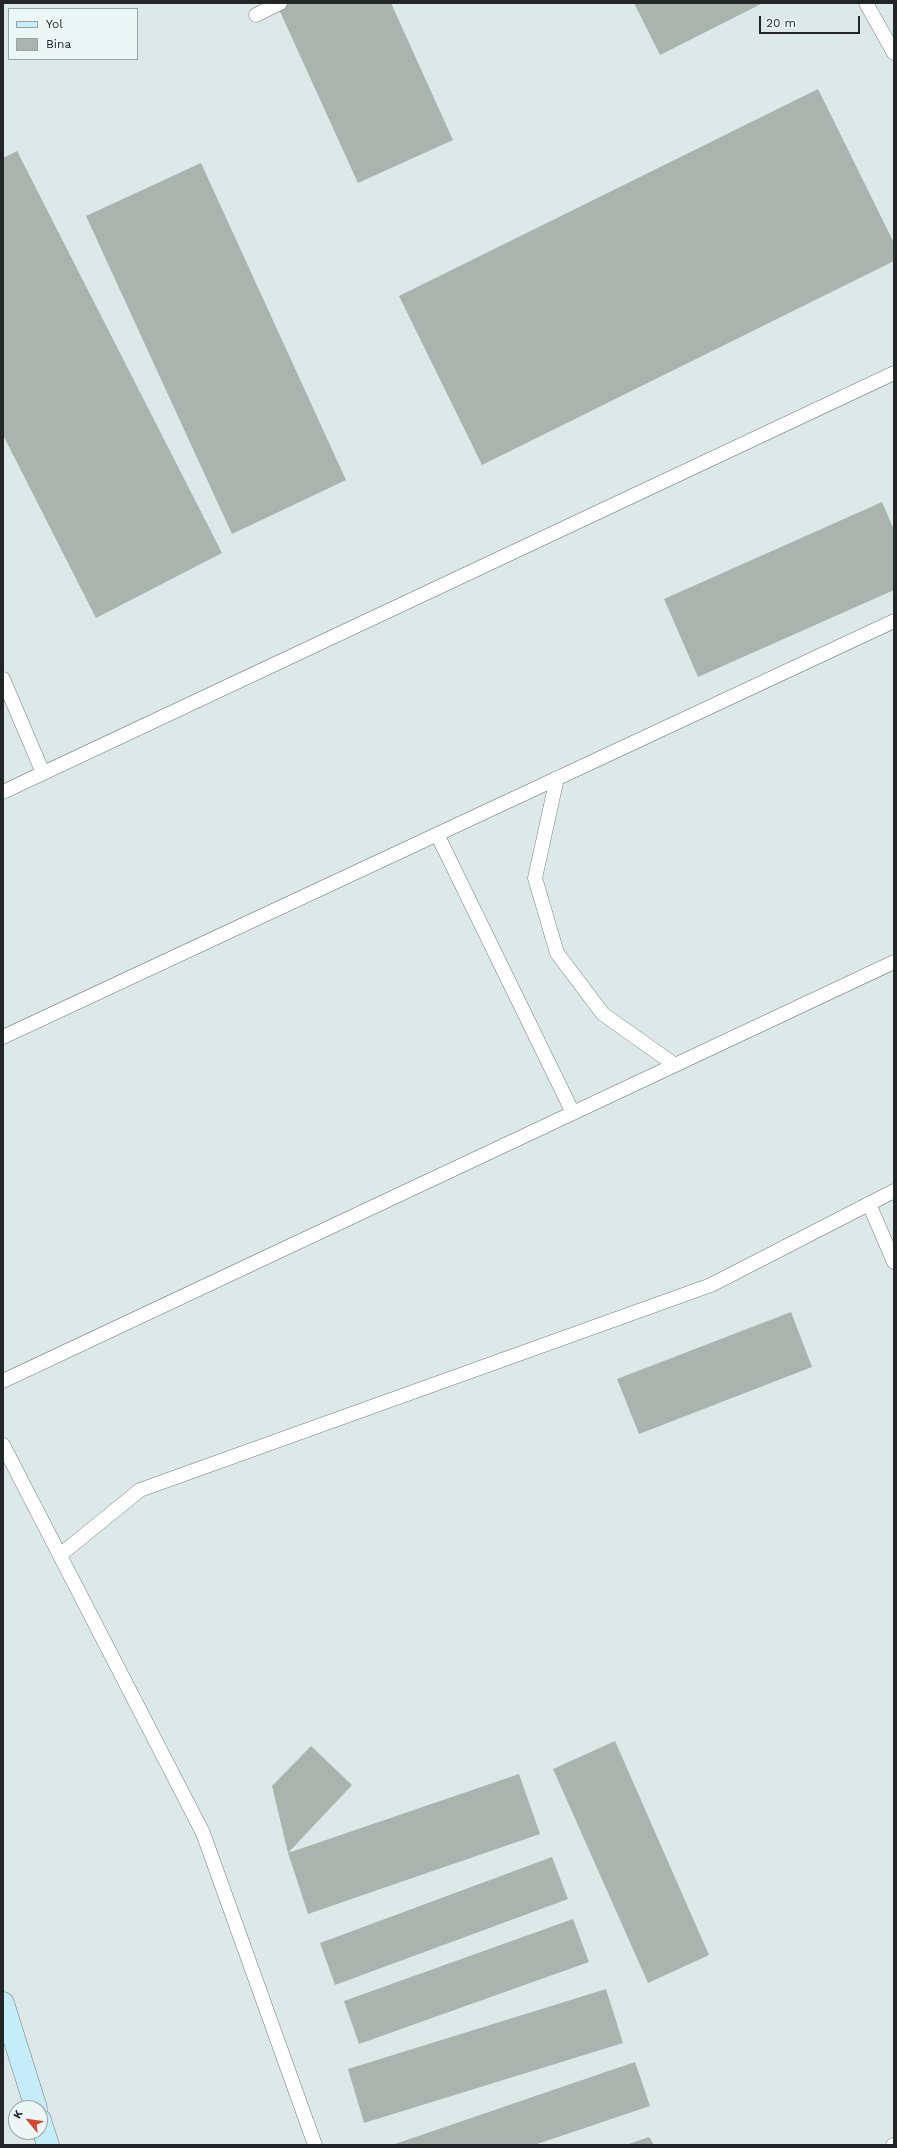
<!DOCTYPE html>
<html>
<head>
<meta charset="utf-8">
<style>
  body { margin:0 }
  #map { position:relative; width:897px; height:2148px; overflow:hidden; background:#dde9e8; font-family:"Work Sans",sans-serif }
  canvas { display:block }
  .frame { position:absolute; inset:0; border:4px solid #222626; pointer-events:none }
  .legend { position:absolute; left:8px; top:8px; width:130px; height:52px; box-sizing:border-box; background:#ebf6f5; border:1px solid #9ba3a2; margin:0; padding:5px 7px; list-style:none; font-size:12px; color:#222626 }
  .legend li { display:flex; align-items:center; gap:8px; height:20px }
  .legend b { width:20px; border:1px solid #9ba3a2 }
  .north { position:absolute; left:8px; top:2100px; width:40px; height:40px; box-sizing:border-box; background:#ebf6f5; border:1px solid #9ba3a2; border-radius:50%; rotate:299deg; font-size:11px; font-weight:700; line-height:16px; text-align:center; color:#222626 }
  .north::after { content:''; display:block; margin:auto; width:14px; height:18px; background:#d54838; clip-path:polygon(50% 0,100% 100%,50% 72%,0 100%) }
  .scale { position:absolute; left:759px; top:16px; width:101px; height:18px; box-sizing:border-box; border:2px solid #222626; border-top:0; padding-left:5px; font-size:12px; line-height:14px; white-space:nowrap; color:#222626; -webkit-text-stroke:3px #ebf6f5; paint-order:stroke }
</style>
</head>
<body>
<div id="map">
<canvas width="897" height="2148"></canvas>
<div class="frame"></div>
<ul class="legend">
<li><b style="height:5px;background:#c4edf9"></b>Yol</li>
<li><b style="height:11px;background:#aab3ad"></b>Bina</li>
</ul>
<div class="north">K</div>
<div class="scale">20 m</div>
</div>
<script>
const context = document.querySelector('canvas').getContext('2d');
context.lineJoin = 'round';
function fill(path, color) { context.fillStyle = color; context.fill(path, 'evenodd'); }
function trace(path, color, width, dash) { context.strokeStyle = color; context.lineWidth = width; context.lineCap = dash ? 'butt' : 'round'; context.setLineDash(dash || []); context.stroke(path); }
fill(new Path2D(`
  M280,3H391L453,140L358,183L277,5Z
  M634,3H763L660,55Z
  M818,89L894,243V261L482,465L399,296Z
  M17,151L222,553L96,618L3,435V158Z
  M201,163L346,480L232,534L86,216Z
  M882,502L894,530V590L698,677L664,599Z
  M791,1312L812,1367L639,1434L617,1379Z
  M615,1741L709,1955L648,1983L553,1769Z
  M311,1746L352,1785L288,1853L519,1774L540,1834L308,1914L288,1853L272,1786Z
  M552,1857L568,1899L335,1985L320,1943Z
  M573,1919L589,1962L359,2044L344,2001Z
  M606,1989L623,2043L364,2123L348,2069Z
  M635,2062L650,2106L534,2145H392Z
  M649,2137L654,2145H626Z`), '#aab3ad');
const service = new Path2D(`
  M866,3L894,53
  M256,15L280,3
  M3,679L43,773
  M557,778L535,878L557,953L603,1014L675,1065
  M3,792L894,373
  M437,834L573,1113
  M3,1037L894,621
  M869,1204L894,1262
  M3,1381L894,962
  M3,1445L203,1833L315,2145
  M60,1555L140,1490L711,1285L894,1191
  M893,2145H894`);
const secondary = new Path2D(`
  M3,2003L36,2108
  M40,2120L48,2145`);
trace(service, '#747f7e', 15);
trace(secondary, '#747f7e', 23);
trace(service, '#fff', 14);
trace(secondary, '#c4edf9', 22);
</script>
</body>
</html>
